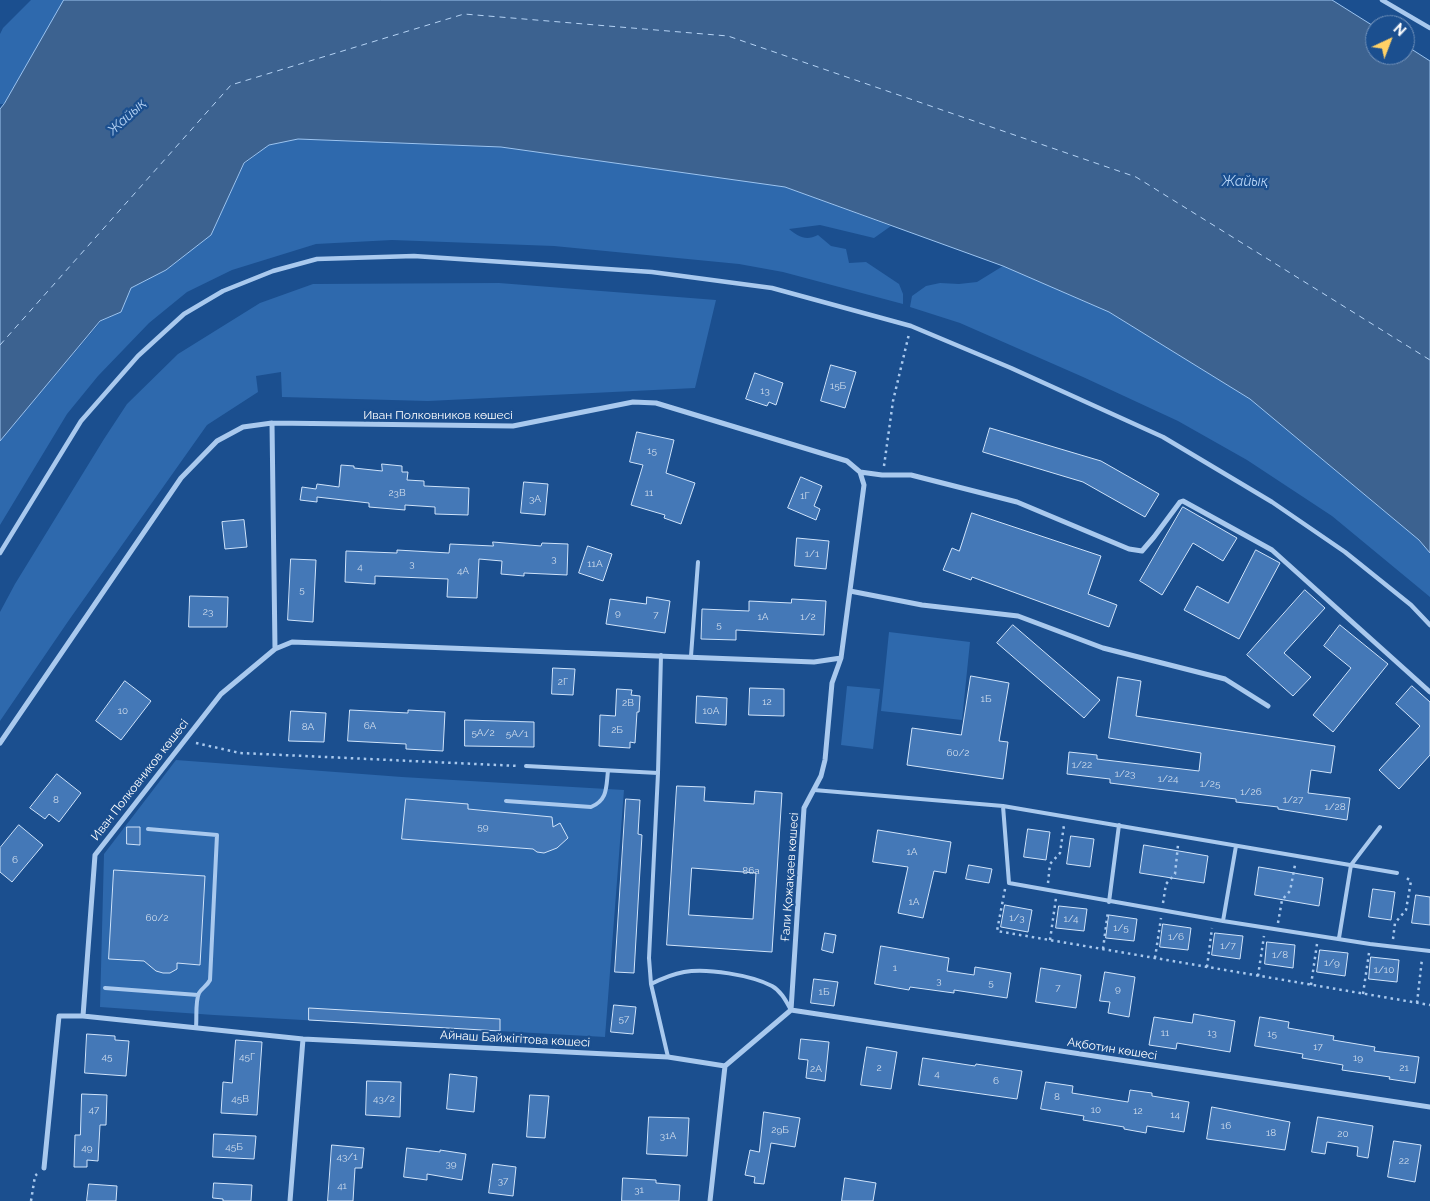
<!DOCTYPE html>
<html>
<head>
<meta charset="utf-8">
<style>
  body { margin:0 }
  #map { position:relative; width:1430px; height:1201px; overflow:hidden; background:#1b4f8f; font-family:Raleway,sans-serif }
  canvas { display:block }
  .north { position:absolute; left:1365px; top:15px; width:50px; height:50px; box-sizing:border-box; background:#1b4f8f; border:1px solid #7695bc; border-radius:50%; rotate:43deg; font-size:14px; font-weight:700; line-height:20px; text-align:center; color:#fff }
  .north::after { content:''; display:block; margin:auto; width:18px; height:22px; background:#ffd166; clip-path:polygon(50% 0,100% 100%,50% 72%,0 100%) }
</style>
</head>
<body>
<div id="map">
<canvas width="1430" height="1201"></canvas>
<div class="north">N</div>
</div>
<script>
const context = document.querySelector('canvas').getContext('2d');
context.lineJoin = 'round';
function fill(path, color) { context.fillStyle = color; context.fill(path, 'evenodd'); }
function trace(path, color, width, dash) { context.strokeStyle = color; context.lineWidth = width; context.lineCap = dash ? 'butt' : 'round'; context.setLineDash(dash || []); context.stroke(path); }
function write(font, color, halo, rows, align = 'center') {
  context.font = font + ' Raleway,sans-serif'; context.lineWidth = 4.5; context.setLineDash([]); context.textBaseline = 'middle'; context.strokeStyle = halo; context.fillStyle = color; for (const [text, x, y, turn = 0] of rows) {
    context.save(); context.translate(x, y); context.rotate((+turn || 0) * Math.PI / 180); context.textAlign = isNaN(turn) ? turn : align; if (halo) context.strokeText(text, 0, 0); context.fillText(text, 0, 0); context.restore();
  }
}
fill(new Path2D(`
  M31,0H64L4,104H0V34L3,28Z
  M298,139L501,147L785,187L891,226L874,238L820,225L789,229C799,237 806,241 818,235L831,246L846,249L849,263L866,262L899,284L903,294V304L783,272L739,264L554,246L392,240L316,244L232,270L187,292L149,323L98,376L67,414L0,525V441L101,321L121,312L131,288L166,270L211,235L244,164L269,145Z
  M1003,266L1109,312L1250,399L1419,540L1430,553V597L1332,516L1247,460L1178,421L1083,377L960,323L910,307L912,296L926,286L940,283L959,284L977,282Z
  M499,283L716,300L695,388L428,401L282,397L281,372L256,376L258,392L207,425L69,620L0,721V612L15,584L104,439L127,404L178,354L260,303L313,284Z
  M889,632L970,642L962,720L881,711Z
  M847,686L880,689L873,749L841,745Z
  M176,760L402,777L624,790L605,1037L214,1015L100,1007L104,854Z`), '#2e69ad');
const water = new Path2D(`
  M64,0H1332L1375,27V55H1405V45L1430,61V553L1419,540L1250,399L1109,312L1003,266L785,187L501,147L298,139L269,145L244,163L211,235L166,270L131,288L121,312L100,321L0,441V109L4,104Z`);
fill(water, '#3c6290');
trace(water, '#9cc4f0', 1);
trace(new Path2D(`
  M0,345L231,85L464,14L728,36L1136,177L1430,360`), '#b5d3f5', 1, [6, 5]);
const building = new Path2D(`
  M831,365L856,372L845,408L821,401Z
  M755,373L783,383L776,405L769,402L767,406L746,399Z
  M990,428L1101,461L1159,494L1145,517L1083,482L983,452Z
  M637,432L674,440L666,473L695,483L681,524L664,518L665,515L631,505L643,465L630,462Z
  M382,464L402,466V472H408L407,480L424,481V486L469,488L468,515L435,514V507L405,505V510L369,507V503L317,497V502L300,500L302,487L316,489L317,484L339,487L341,465L354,466V468L382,471Z
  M801,477L822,486L814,506L820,509L816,520L788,508Z
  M524,482L548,484L545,515L521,513Z
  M1183,507L1237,538L1223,561L1193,543L1162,595L1140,581Z
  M972,513L1101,556L1088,594L1117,605L1109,627L972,577L971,580L943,570L952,548L959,551Z
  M244,520L247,547L225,549L222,522Z
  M797,538L829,541L826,569L795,566Z
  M493,542L541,546L542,543L568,544L567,575L524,573V576L501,574L502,561L479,559L477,598L447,597L448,579L375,576V584L345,582L346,551L397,553V550L449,553L450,544L493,546Z
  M588,546L612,554L603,581L579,573Z
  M1256,550L1280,563L1239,639L1184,610L1197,586L1228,603Z
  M291,559L316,560L313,622L288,620Z
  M1305,590L1325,608L1284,653L1311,677L1293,696L1247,655Z
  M190,596L228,597L227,627H189Z
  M647,597L670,601L665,633L606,624L610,599L646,604Z
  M792,599L826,601L824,635L736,630V640L701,639L702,609L749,611V601L791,603Z
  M1013,625L1100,700L1084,718L997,643Z
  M1340,625L1388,664L1333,732L1313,715L1351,668L1324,646Z
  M553,668L575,669L573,695L552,694Z
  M971,676L1009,683L999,741L1008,742L1003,779L907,765L912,728L961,735Z
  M1118,677L1141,681L1136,716L1335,746L1331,773L1311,770L1308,793L1350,798L1347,820L1278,809V807L1236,802V799L1110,783V779L1067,774L1069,752L1097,755V759L1199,771L1201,753L1109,738Z
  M125,681L151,701L121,740L96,721Z
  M1412,686L1430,702V755L1399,789L1379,770L1420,726L1396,704Z
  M750,688L784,689V716L749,715Z
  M617,689L632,690L631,695L640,696L639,712H637L635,743L630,742V748L599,746L600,715L615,716Z
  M697,696L727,698L726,725L696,723Z
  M350,710L408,713V710L445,712L443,751L406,749V744L348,741Z
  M291,711L326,713L324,742L289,741Z
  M465,720L534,722V747L465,746Z
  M57,774L81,793L59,822L49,814L45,819L30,808Z
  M677,786L705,787L704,801L754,804L755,791L782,793L772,952L667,945ZM692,868L756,873L753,919L689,915Z
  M406,799L468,804V809L552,817L553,827L560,823L568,838L557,848L544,853L537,852L533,849L402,839Z
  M626,799L640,800L638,834L642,835L634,973L615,972Z
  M19,825L43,845L12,882L0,872V848Z
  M127,827H140V845L127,844Z
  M1028,829L1050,832L1046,860L1024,857Z
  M878,830L951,842L946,873L934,871L923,918L898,913L908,867L873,862Z
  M1071,836L1094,839L1090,867L1067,864Z
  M1144,845L1208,856L1204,883L1140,873Z
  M969,865L992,869L989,883L966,879Z
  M1259,867L1323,878L1319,906L1255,895Z
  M114,870L205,876L200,965L177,963V969L170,973H163L156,971L144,961L109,959Z
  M1373,889L1395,892L1391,920L1369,917Z
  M1416,895L1430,897V925L1412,923Z
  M1005,905L1032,910L1028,932L1001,927Z
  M1059,906L1087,909L1084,931L1056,928Z
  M1109,915L1137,919L1134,941L1106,938Z
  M1163,924L1191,928L1188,950L1160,947Z
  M825,933L836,935L833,953L822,950Z
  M1215,933L1243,936L1240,959L1212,955Z
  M1267,942L1295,945L1293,968L1265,964Z
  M881,946L949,958L947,971L974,975L975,967L1011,973L1007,998L954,990V993L910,987L909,990L875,984Z
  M1320,950L1348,953L1345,976L1317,972Z
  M1371,957L1399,960L1397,982L1369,979Z
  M1041,968L1081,975L1076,1008L1036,1002Z
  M1105,972L1135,977L1129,1017L1108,1013L1110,1002L1100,1001Z
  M814,979L838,982L834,1006L811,1003Z
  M614,1005L636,1007L633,1034L611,1032Z
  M309,1008L500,1019V1031L309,1020Z
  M1194,1014L1235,1021L1230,1052L1177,1043L1176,1049L1149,1045L1154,1017L1192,1023Z
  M1260,1017L1289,1022L1288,1028L1334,1036L1333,1040L1375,1047L1374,1051L1419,1057L1415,1083L1389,1079L1390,1077L1342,1070L1343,1065L1302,1058L1303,1054L1255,1046Z
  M87,1034L115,1036V1040L129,1041L126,1076L85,1073Z
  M801,1039L829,1042L825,1081L806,1078L808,1060L799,1059Z
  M236,1040L262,1042L257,1115L221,1113L223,1082L232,1083Z
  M867,1047L897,1052L891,1089L861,1085Z
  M923,1058L975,1066L976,1064L1022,1071L1017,1099L919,1085Z
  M450,1074L477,1077L474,1112L447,1109Z
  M367,1081L401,1082L400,1117L366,1115Z
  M1046,1082L1073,1086L1072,1093L1128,1102L1130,1090L1152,1093V1096L1189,1102L1184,1132L1147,1126L1146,1133L1124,1129V1127L1083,1120L1084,1116L1041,1109Z
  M82,1094L107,1095L106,1125H100L98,1161L87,1160V1167H74L75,1135H80Z
  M530,1095L549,1096L545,1138L527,1137Z
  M1212,1107L1290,1122L1285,1150L1207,1139Z
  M764,1112L800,1118L795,1147L771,1143L764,1184L754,1183L755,1177L745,1175L750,1150L759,1152Z
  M649,1117L689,1118L687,1156L647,1154Z
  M1318,1117L1373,1126L1368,1158L1357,1156L1358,1147L1327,1142L1325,1154L1312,1152Z
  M214,1134L256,1136L254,1159L213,1157Z
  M1394,1141L1421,1145L1415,1182L1388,1177Z
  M332,1145L364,1148L362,1168H355L353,1201H328Z
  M407,1148L440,1152V1150L466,1154L462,1180L427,1174V1180L404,1177Z
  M493,1164L516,1167L513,1196L489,1193Z
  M623,1178L656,1180V1183L680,1185L679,1201H622Z
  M845,1178L876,1183L873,1201H842Z
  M214,1183L252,1185L251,1201H223V1199L213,1198Z
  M89,1184L117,1186L116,1201H87Z`);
fill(building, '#4478b7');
trace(building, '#cfe3fa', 1);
trace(new Path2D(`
  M884,466L893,401L909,334
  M196,743L240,753L519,766
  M1048,883L1050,864L1060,853L1064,825
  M1005,889L997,931L1430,1005
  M1163,903L1166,884L1175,874L1178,845
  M1278,923L1282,900L1290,891L1295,865
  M1393,939L1395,923L1406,910L1411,881L1405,877
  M1050,940L1056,898
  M1103,949L1108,911
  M1155,958L1161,918
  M1207,967L1212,928
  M1258,976L1264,936
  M1311,985L1317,944
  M1363,994L1369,953
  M1417,1003L1422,959
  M31,1201L35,1176L37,1174`), '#a9c9ee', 2.5, [2.5, 4]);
trace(new Path2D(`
  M661,655L658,773L649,958L651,984L668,1057
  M691,656L698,562
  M526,766L658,773
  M814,790L1003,806L1397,873
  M506,801L591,807C608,800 606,787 608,771
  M1003,806L1009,883L1223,921L1370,944L1430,951
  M148,829L217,835L210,980C207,986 202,988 199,993C195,1002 197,1017 196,1027
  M1109,902L1119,825
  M1223,921L1236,846
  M1339,938L1351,865L1380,827
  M651,984C661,979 673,974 684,972C707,968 751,975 772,986C781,991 786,1001 791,1010
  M105,988L198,995`), '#a9c9ee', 4);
trace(new Path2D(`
  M1382,0L1430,28
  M0,553L81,421L138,356L184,314L223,291L273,271L317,259L414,256L652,272L772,288L911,326L1011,368L1163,437L1272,502L1345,552L1411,605L1430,625`), '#a9c9ee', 4.5);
trace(new Path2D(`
  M272,423L275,649
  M860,472L882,475H911L1017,502L1129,549L1142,551L1154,537L1180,502L1183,501L1272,550L1430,692
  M850,591L922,605L1018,616L1103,648L1225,679L1268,706
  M0,743L181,478L217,441L243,427L272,423L513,426L633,402L656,403L847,461L860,472L864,485L841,658L832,683L825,760L821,776L804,808L791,1010L725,1066L710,1201
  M791,1010L1430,1107
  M83,1016L95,855L221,694L275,649L292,642L814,662L841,658
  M44,1168L59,1016H83L303,1039L668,1057L725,1066
  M290,1201L303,1039`), '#a9c9ee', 5);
write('10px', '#d0dded', null, [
  ["15Б",838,386],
  ["13",765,391],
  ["15",652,451],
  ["23В",397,493],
  ["11",649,493],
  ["1Г",805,496],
  ["3А",535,499],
  ["1/1",812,554],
  ["3",554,559],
  ["3",412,564],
  ["11А",595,564],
  ["4",360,567],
  ["4А",463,571],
  ["5",302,590],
  ["23",208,612],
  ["9",618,613],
  ["7",656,615],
  ["1А",763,617],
  ["1/2",808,617],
  ["5",719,625],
  ["2Г",563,682],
  ["1Б",986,699],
  ["12",767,702],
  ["2В",628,703],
  ["10",123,711],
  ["10А",711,711],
  ["6А",370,726],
  ["8А",308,727],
  ["2Б",617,730],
  ["5А/2",483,733],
  ["5А/1",517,734],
  ["60/2",958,753],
  ["1/22",1082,765],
  ["1/23",1125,774],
  ["1/24",1168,779],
  ["1/25",1210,784],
  ["1/26",1251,792],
  ["8",56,800],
  ["1/27",1293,800],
  ["1/28",1335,807],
  ["59",483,827],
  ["1А",912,852],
  ["6",15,860],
  ["86а",751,871],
  ["1А",914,902],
  ["60/2",157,918],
  ["1/3",1017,918],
  ["1/4",1071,919],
  ["1/5",1121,928],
  ["1/6",1176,937],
  ["1/7",1228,946],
  ["1/8",1280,955],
  ["1/9",1332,963],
  ["1",895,968],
  ["1/10",1384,970],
  ["3",939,981],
  ["5",991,983],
  ["7",1058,988],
  ["9",1118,989],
  ["1Б",824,992],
  ["57",624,1019],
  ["11",1165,1033],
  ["13",1212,1033],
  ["15",1272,1034],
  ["17",1318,1047],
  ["45",107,1057],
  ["45Г",247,1057],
  ["19",1358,1058],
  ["2",879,1068],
  ["21",1404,1068],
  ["2А",816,1069],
  ["4",937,1074],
  ["6",996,1081],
  ["8",1057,1097],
  ["45В",240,1099],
  ["43/2",384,1099],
  ["47",94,1110],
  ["10",1096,1110],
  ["12",1138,1111],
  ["14",1175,1115],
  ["16",1226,1126],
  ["29Б",780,1130],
  ["18",1271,1133],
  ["20",1343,1134],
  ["31А",668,1136],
  ["45Б",234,1147],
  ["49",87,1148],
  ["43/1",347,1157],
  ["22",1404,1161],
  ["39",451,1164],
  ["37",503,1181],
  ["41",342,1186],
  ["31",639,1190]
]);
write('12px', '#fff', '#1b4f8f', [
  ["Иван Полковников көшесі",438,415],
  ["Иван Полковников көшесі",140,780,-52],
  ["Ғали Қожақаев көшесі",790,877,-86],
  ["Айнаш Байжігітова көшесі",515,1039,3],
  ["Ақботин көшесі",1112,1049,9]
]);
write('italic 14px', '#b5d3f5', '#1b4f8f', [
  ["Жайық",127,117,-43],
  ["Жайық",1245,182]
]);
</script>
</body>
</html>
